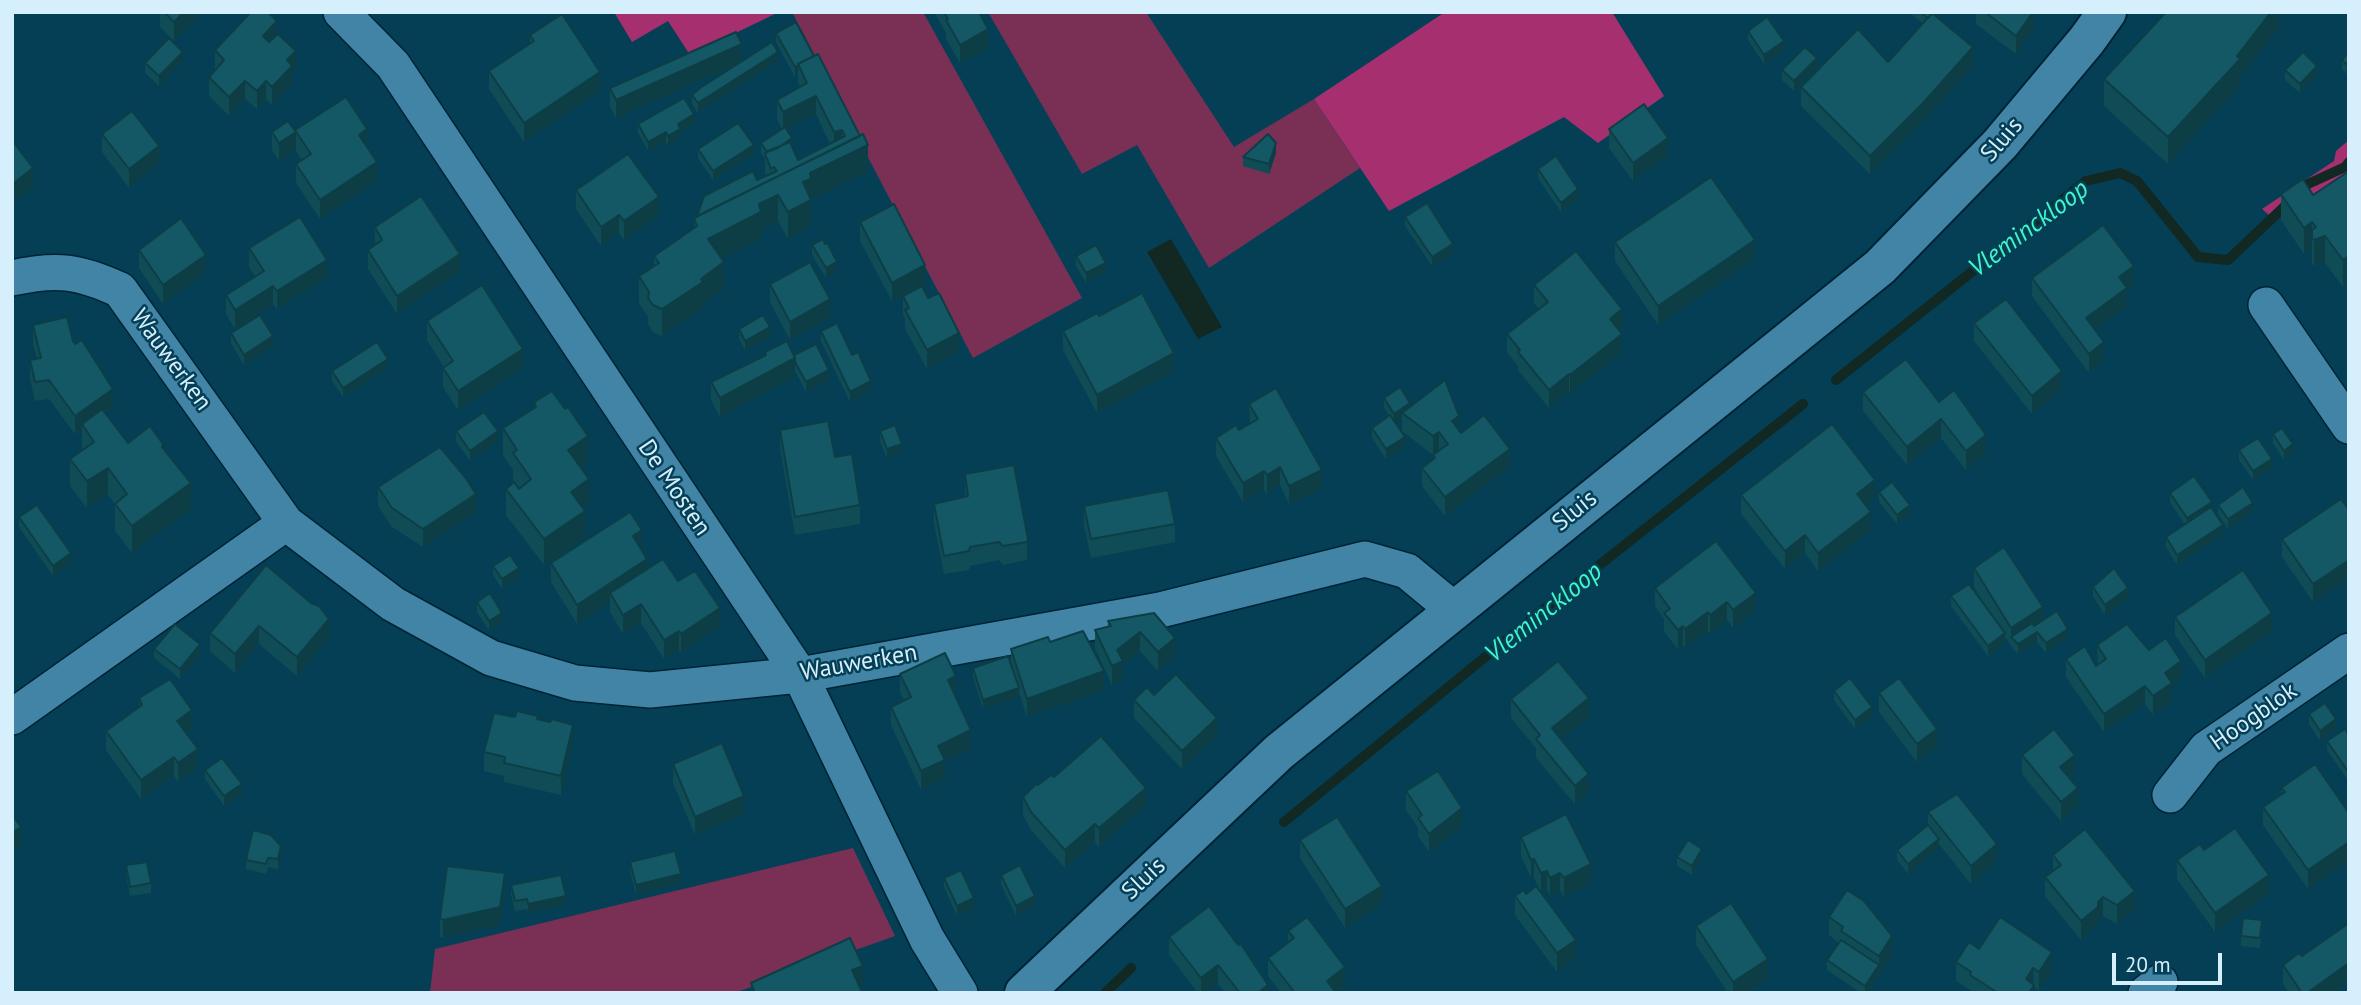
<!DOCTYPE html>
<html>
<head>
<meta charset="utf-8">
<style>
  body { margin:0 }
  #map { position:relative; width:2361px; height:1005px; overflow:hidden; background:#053f56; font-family:"PT Sans",sans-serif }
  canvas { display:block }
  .frame { position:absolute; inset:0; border:14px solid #d5effd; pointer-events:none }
  .scale { position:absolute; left:2112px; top:953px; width:110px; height:32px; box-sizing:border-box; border:4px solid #d5effd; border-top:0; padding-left:9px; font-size:21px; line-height:24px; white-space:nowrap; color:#d5effd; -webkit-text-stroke:5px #053f56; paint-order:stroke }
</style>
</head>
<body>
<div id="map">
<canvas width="2361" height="1005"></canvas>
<div class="frame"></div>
<div class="scale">20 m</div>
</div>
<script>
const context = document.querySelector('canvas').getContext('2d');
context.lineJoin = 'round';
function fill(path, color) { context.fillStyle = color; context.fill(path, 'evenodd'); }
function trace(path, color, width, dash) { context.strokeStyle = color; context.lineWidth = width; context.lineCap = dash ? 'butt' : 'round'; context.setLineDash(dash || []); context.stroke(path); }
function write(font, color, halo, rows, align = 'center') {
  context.font = font + ' "PT Sans",sans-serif'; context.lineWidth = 5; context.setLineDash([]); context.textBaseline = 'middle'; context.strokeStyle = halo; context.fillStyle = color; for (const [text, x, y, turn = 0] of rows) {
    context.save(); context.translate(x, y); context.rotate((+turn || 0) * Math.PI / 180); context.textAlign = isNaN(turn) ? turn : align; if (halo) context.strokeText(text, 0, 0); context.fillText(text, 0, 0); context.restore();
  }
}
fill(new Path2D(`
  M792,12H923L1082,298L973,358Z
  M988,12H1146L1234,147L1314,99L1360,168L1209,268L1137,145L1082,174Z
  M853,848L895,936L734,993H430L435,949Z`), '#7a3055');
fill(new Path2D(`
  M614,12H779L690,55L668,21L632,42Z
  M1445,12H1612L1664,96L1598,143L1564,117L1389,211L1314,99Z
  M2349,140V175L2275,220L2262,209L2334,161L2336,151Z`), '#a6306f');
fill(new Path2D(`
  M1171,239L1222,327L1198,339L1147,252Z`), '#112922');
trace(new Path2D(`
  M1836,380L2086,181L2120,173L2137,181L2198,257L2228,260L2308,184L2345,167L2349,162
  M1284,822L1540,612L1803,404
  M1105,993L1131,968`), '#112922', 10);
const minor = new Path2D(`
  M341,12L393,65L800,675L927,939L960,993
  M12,278C57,268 79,271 120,290L286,523L393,604L491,658L575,683L650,690L800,675L1160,610L1365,559L1407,571L1453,609
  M2266,305L2349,426
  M12,717L286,523
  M2170,795L2206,749L2349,651
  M2146,993L2160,982`);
const tertiary = new Path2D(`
  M1024,993L1279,752L1880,267L2000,144L2087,40L2107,12`);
trace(minor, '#002434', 38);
trace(tertiary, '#002434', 42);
trace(minor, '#4184a5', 35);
trace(tertiary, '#4184a5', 38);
fill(new Path2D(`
  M160,12H202L174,41L160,27Z
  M934,12H979L988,48L960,63L946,39V33Z
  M1909,12H1942L1937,18L1973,66L1923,122L1870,174L1801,106V87L1888,62L1923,24Z
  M1976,12H2034V29L2016,54L1976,24Z
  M2279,12V28L2240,78V86L2168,164L2104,106V79Z
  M796,22L868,172L811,199V227L788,239L778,221L761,230V239L721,259L724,289L703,304V309L662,336L653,332L648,324V317L639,303V276L654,267V256L694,228V218L757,180L766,176L765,173V158L761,153V143L782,129L777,119V100L800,87L798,82V75L795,77L776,42V33ZM816,114L830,144L798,160L792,147L787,129Z
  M1748,31L1784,50L1764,64L1748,40Z
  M277,35L296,70L292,74V84L272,105L266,99L257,109L245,99L229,116L209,96V77L216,70L215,69V50Z
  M530,35L600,91L524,142L489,89V71L530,44Z
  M2349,52V76L2342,69V60Z
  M183,61L159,86L145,73V63Z
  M778,61L698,113L692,104V95L740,63L616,118L610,107V88L742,62Z
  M1817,68L1794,91L1782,80V70Z
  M2285,70L2317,75L2300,93L2285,80Z
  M638,124H694L680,132V139L668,145L666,142L648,151L638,133Z
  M1609,129L1668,156L1633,181L1609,148Z
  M295,131L367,148L377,181L320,219L296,183V164L302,160L296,151L279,161L272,150V132Z
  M102,134L159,164L129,188L102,152Z
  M12,140L33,187L14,202L12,199Z
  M698,149L754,155L713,180L698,158Z
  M1276,153L1269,174L1243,166V157Z
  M1538,169L1578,199L1561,212L1538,178Z
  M2349,171L2343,287L2325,263L2314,266L2312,264V249L2304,254L2281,220V194L2313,195Z
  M576,190L659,216L624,240L619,233L601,246L576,209Z
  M1405,217L1453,254L1432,266L1405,226Z
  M860,222L925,283L892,301L860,241Z
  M375,227L460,272L397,314L368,269V250L375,245Z
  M1615,242L1755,259L1658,325L1615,261Z
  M812,245L837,272L826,278L812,255Z
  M249,248L327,278L277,309L273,304L235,329L226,314V295L255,276L249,267Z
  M139,250L206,273L163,304L139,268Z
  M1076,256L1106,272L1086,283L1076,266Z
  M2032,278L2134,285L2127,290V306L2095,330L2104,361L2089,373L2032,296Z
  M770,284L830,318L790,340L770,302Z
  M1534,285L1622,327L1619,330L1622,352L1570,394L1569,392L1549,408L1518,370V366L1507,352V334L1539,309L1534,303Z
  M903,296L928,298L959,352L927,369L905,329V319L903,315Z
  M1099,316L1174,372L1097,413L1063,350V331Z
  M427,321L523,368L458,410L443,387V368L444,367L427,340Z
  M1974,323L2062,390L2032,414L1974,341Z
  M33,325L73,341L113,407L105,413L128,443L163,448L191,509L132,553L115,531V505L108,494L87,508L70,486V459L82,450V429L75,434L49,399L35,401L30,379V360L37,359L33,343Z
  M739,329L770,337L745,350L739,339Z
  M821,331L852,355L871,391L850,402L821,341Z
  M231,333L273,346L244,365L231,343Z
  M765,352L794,355L829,380L806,392L795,371V377L720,417L711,400V382L765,355Z
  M388,368L343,397L332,381V371Z
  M1863,392L1939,402L1986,454L1966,470L1941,438L1907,465L1863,411Z
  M1384,398L1410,406L1459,430L1461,433L1510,467L1445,516L1422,486V468L1433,460V455L1439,451L1433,455L1402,431V418L1395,422L1405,447L1386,459L1372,438V428L1389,416L1384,407Z
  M534,402L588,463L581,468L589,506L583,510L585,538L544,565L506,515V489H519L513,480V470L503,455V428L534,408Z
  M1249,404L1322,489L1289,504L1280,485L1267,494L1264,490L1243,502L1216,456V438L1239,430L1250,424Z
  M780,430L835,457L860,505V524L795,535L780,448Z
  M456,431L498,441L470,461L456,441Z
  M880,431L902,453L887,458L880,441Z
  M2273,434L2293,454L2284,460L2273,443Z
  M2239,450L2272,468L2253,480L2239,460Z
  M965,474L1028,539V558L1027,560L1003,565L999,560L970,566L969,570L944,574L934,523V504L965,497Z
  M378,487L476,513L423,547L392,527L378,506Z
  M1879,492L1910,514L1897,524L1879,502Z
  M2170,493L2212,508L2223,535L2177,565L2166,547V537L2185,525L2170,502Z
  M1741,495L1875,498L1866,505L1871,531L1818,571L1805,553L1785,569L1741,514Z
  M2218,505L2253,513L2228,529L2218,514Z
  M1084,506L1175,524V542L1091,558L1084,525Z
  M2349,510V578L2313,602L2282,557V539Z
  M19,517L71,563L53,576L19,527Z
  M1716,541L1756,611L1733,628L1727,620L1710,634L1708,631L1685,648L1683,645L1678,649L1664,632V619L1655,606V588Z
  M642,548L647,569L678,581L720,627L681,652L679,650L664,659L641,623L623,634L610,612V602L577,624L551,582V563Z
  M266,565L329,637L297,676L259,644L235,673L210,651V633Z
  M493,566L519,577L502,589L493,575Z
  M1974,568L2043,620L2068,638L2046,653L2037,642L2018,654L2011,646L2005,637V643L1988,656L1951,606V596L1992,616L1974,587Z
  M2093,587L2128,598L2105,615L2093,597Z
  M477,602L502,622L489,630L477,612Z
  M1154,613L1175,657L1158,671L1140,651L1123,664V680L1112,685L1095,648V630L1108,627V621Z
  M2175,617L2272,632L2205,678L2175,635Z
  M1050,642L1104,690L1027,717L1019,692V697L983,709L973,677V668L1011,662V649Z
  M2097,645L2149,650L2181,680L2172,686V702L2153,715L2145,704L2104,732L2066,677V659L2096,666L2098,665Z
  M154,649L200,654L180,679L154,658Z
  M900,674L956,694L955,695L971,749L945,761V779L921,790L891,725V707L904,700L900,692Z
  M1834,691L1872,717L1855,729L1834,700Z
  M1879,693L1937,747L1917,762L1879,712Z
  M1154,695L1217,736L1182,769L1134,718V700Z
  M139,698L192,729L186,733L198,768L178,782L174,776L141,799L106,750V731L139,708Z
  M1511,699L1589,716L1561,739L1589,793L1575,804L1536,758V748L1511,718Z
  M2309,714L2336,729L2320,741L2309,724Z
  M515,717L538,719L573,743L561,795L504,782V776L484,771V752Z
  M2349,735L2347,779L2327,750V741Z
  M2022,755L2075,773L2069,778L2078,807L2061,821L2022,774Z
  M673,764L744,814L695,835L673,783Z
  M2315,764L2308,889L2263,825V807L2281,795V788Z
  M205,770L242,794L224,806L205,779Z
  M1054,777L1146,806L1099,847L1095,842L1065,868L1031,830L1023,815V797L1038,785Z
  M1406,791L1462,827L1429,852L1418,836V828L1406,810Z
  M1928,812L1997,862L1971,884L1939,844V848L1908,874L1897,860V850L1928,825Z
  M1521,837L1591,883L1564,897L1560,891L1550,896L1547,889L1541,892L1534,878H1531L1521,856Z
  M1300,840L1382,904L1345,928L1300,858Z
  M2204,850L2269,894L2215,932L2177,879V860Z
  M281,855L278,869L268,867L266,874L246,869V860Z
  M2053,855L2135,909L2117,924L2103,916L2098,920V925L2081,940L2045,896V877L2053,871Z
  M1677,857L1702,858L1692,875L1677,866Z
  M630,862L681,883L636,894L630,872Z
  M126,865L151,883V893L130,896L126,875Z
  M1001,875L1035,906L1016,916L1001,884Z
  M944,878L974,908L957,916L944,887Z
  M511,885L566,905L528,913L527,909L515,911L511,895Z
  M505,892L500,925L443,938L440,937V918Z
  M1526,894L1576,958L1557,972L1515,915V896Z
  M1829,917L1892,955L1867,993H1861L1827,970V960L1839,943L1829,935Z
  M1696,926L1768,978L1746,993H1728L1696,945Z
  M2262,929L2260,948L2241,946V936Z
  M1288,931L1345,986L1336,993H1281L1268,976V958L1288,943Z
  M1169,937L1268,993H1225L1218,984L1206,993H1198L1169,955Z
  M1979,949L2052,970L2039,991L2034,987V993H1970V990L1956,981V962Z
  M2302,956L2349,982L2333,993H2289L2283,984V965Z`), '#104c56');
fill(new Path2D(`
  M184,12H202L174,41V22Z
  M1934,12H1942L1928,28V19Z
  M2033,12H2034V29L2016,54V36Z
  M2271,12H2279V28L2240,78V86L2168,164V137L2237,56Z
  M277,21V40L263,54V36Z
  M988,29V48L960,63V45Z
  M1784,41V50L1764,64V55Z
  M742,44V62L616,118V100Z
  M1973,47V66L1923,122L1870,174V156Z
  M296,51V70L292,74V84L272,105V87L287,60Z
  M183,52V61L159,86V76Z
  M778,52V61L698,113V103Z
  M1817,58V68L1794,91V81Z
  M798,65V75L795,77V67Z
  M2317,66V75L2300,93V84Z
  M600,72V91L524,142V123Z
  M245,81V99L229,116V97Z
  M266,81V99L257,109V91Z
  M816,96V114L783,131V112Z
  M694,114V124L680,132V139L668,145V136L678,124Z
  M367,129V148L359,135Z
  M842,130V149L834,151V132Z
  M296,132V151L279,161V143Z
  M666,132V142L648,151V142Z
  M792,138V147L769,154Z
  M1668,138V156L1633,181V163Z
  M1276,143V153L1269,174V164Z
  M754,145V155L713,180V171Z
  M868,145V172L811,199V227L788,239V212L778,195V221L761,230V239L708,266L697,226Z
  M159,146V164L129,188V169Z
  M377,162V181L320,219V200Z
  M33,168V187L14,202V183Z
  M1578,189V199L1561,212V203Z
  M659,197V216L624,240V221Z
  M619,215V233L601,246V227Z
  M2312,222V249L2304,254V228Z
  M2325,236V263L2314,266V240Z
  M1755,240V259L1658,325V306Z
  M1453,244V254L1432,266V257Z
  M460,254V272L397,314V296Z
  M206,255V273L163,304V285Z
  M2349,256V283L2343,287V260Z
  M327,260V278L277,309V291Z
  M724,262V289L703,304V309L662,336V309Z
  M837,262V272L826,278V268Z
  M1106,263V272L1086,283V273Z
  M925,265V283L892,301V283Z
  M2134,266V285L2127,290V306L2086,337V318L2119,277Z
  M273,286V304L235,329V310Z
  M830,299V318L790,340V322Z
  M1622,309V327L1610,338V319Z
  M770,327V337L745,350V341Z
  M959,333V352L927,369V350Z
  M1622,334V352L1570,394V375Z
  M273,336V346L244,365V355Z
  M2104,342V361L2089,373V354Z
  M523,349V368L458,410V391Z
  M1174,353V372L1097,413V395Z
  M795,358V377L720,417V398Z
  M388,359V368L343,397V388Z
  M829,370V380L806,392V382Z
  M2062,371V390L2032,414V396Z
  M1569,374V392L1549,408V390Z
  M871,381V391L850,402V392Z
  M113,389V407L85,427L82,424V429L75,434V416Z
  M1410,403V413H1402V418L1394,423V414Z
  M1459,416V434L1452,421Z
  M1941,419V438L1907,465V447Z
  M498,431V441L470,461V451Z
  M1439,432V451L1433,455V436Z
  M1986,435V454L1966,470V451Z
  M588,436V463L568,477V450Z
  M1405,437V447L1386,459V449Z
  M902,444V453L887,458V449Z
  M2293,444V454L2284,460V451Z
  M1510,449V467L1445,516V497Z
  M2272,459V468L2253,480V471Z
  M1280,467V485L1267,494V475Z
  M108,468V494L87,508V481Z
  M1322,470V489L1289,504V486Z
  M1264,471V490L1243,502V483Z
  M589,479V506L571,519V492Z
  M1875,480V498L1857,513V494Z
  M191,483V509L132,553V526Z
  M476,494V513L423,547V529Z
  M2212,502V512L2187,528V518Z
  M2253,503V513L2228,529V519Z
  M1910,505V514L1897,524V515Z
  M585,511V538L544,565V539Z
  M1871,512V531L1818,571V553Z
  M2223,525V535L2177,565V555Z
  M642,530V548L633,555V536Z
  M1805,535V553L1785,569V551Z
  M1028,539V558L1027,560V542Z
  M71,553V563L53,576V566Z
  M647,559V577L610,593V602L577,624V605Z
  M2349,560V578L2313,602V584Z
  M519,568V577L502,589V579Z
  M2128,588V598L2105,615V605Z
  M1756,593V611L1733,628V610Z
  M1727,602V620L1710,634V615Z
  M641,604V623L623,634V615Z
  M2043,607V625L2011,637V628Z
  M720,608V627L681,652V634Z
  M1708,612V631L1685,648V629Z
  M502,613V622L489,630V621Z
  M2272,613V632L2205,678V660Z
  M329,619V637L297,676V657Z
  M259,626V644L235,673V654Z
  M1683,626V645L1678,649V630Z
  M2068,629V638L2046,653V643Z
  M679,631V650L664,659V640Z
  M1140,632V651L1123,664V680L1112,685V666L1117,650Z
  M2037,632V642L2018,654V644Z
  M2005,633V643L1988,656V646Z
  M1175,638V657L1158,671V652Z
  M200,644V654L180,679V669Z
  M2181,661V680L2172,686V702L2153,715V696L2165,673Z
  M1104,671V690L1027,717V699Z
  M956,676V694L948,699V680Z
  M2145,686V704L2104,732V714Z
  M1019,688V697L983,709V700Z
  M1589,698V716L1552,747V728Z
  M1872,707V717L1855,729V720Z
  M192,710V729L177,740V721Z
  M1217,718V736L1182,769V751Z
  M2336,719V729L2320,741V731Z
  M573,725V743L561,795V776Z
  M1937,729V747L1917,762V744Z
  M971,730V749L945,761V779L921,790V771L938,746Z
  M198,749V768L178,782V763Z
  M2075,755V773L2060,786V767Z
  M174,757V776L141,799V780Z
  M2349,768V778L2347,779V770Z
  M1589,774V793L1575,804V786Z
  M242,784V794L224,806V796Z
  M1146,788V806L1099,847V828Z
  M2078,788V807L2061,821V802Z
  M744,796V814L695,835V817Z
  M1462,808V827L1429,852V834Z
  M1095,824V842L1065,868V850Z
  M21,827V845L12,852V833Z
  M1939,839V848L1908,874V864Z
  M2349,842V860L2308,889V870Z
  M1997,844V862L1971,884V866Z
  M281,846V855L278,869V859Z
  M1702,849V858L1692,875V866Z
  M1534,859V878H1531V860Z
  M1591,864V883L1564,897V878Z
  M1547,871V889L1541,892V873Z
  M505,873V892L500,925L443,938V920Z
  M1560,873V891L1550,896V878Z
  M681,874V883L636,894V885Z
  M2269,875V894L2215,932V913Z
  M1382,886V904L1345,928V909Z
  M2135,891V909L2117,924V905Z
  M566,896V905L528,913V904Z
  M1035,896V906L1016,916V906Z
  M2103,897V916L2098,920V925L2081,940V921Z
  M974,898V908L957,916V906Z
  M1892,936V955L1867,993H1865V986L1879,965V956Z
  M1576,940V958L1557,972V953Z
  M2052,952V970L2039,991V972Z
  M1768,959V978L1746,993H1733V982Z
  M2349,963V982L2333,993H2307Z
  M1218,965V984L1206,993H1201V978Z
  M863,966V984L852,989V970Z
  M1345,967V986L1336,993L1327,981Z
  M2033,968L2034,993H2026V979Z
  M1268,985V993H1258Z`), '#0d3e46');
const building = new Path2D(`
  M164,12H184L174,22Z
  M251,12H268L277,21L263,36L269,42L278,34L296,51L287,60L292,66L272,87L266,81L257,91L245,81L229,97L209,77L224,60L215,50Z
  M944,12H979L988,29L960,45L946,20L948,19Z
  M1920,12H1934L1928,18Z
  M1985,12H2033L2016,36Z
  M2166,12H2271L2237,56L2240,59L2168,137L2104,79Z
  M1932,13L1973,47L1923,103L1870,156L1801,87L1858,29L1888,62Z
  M562,14L600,72L524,123L489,71L534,41L530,35Z
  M1767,17L1784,41L1764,55L1748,31Z
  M796,22L814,56L798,64L799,65L795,67L776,33Z
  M736,32L742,44L616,100L610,88Z
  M169,38L183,52L159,76L145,63Z
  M772,42L778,52L698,103L692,95L700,88Z
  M1805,47L1817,58L1794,81L1782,70Z
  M2303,52L2317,66L2300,84L2285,70Z
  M2349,52V66L2342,60Z
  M818,54L860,136L697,216L704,196L753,171L757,180L777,171L774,167L771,169L765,154L768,151L790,142L798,160L845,136L842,130L834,132L816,96L783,112L777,100L807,83L798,64Z
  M346,97L367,129L359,135L377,162L320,200L296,164L311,154L295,130Z
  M684,98L694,114L678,124L680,129L668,136L666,132L648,142L638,124Z
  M1644,104L1668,138L1633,163L1609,129Z
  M132,111L159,146L129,169L102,134Z
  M288,121L296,132L279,143L272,132Z
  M738,123L754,145L713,171L698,149Z
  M785,127L792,138L778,148L767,152L761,143Z
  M863,134L868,145L810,173L811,179L803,182L811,200L788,212L778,195L759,204L761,212L708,239L724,262L701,279L703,282L662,309L653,305L648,298L649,292L639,276L659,263L654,256L697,226L694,218Z
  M1268,134L1276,143L1269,164L1243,157Z
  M12,140L33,168L14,183L12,181Z
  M628,154L659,197L624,221L619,215L601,227L576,190Z
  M1556,156L1578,189L1561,203L1538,169Z
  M2349,171V256L2343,260L2325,236L2314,240L2312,238V230L2316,227L2312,222L2304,228L2281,194L2303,179L2313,195Z
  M1711,177L1755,240L1658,306L1615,242Z
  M421,196L460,254L397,296L368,250L382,240L375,227Z
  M1427,203L1453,244L1432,257L1405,217Z
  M894,204L925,265L892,283L860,222Z
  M300,217L327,260L277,291L273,286L235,310L226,295L264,271L249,248Z
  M181,218L206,255L163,285L139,250Z
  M2103,225L2134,266L2119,277L2127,288L2086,318L2104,342L2089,354L2032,278Z
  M823,239L825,244L827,242L837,262L826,268L812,245Z
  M1096,245L1106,263L1086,273L1076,256Z
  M1576,251L1622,309L1610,319L1622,334L1570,375L1569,374L1549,390L1518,352L1520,350L1507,334L1548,302L1534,285Z
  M810,262L830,299L790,322L770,284Z
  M482,285L523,349L458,391L443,368L453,361L427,321Z
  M922,286L928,298L939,293L959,333L927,350L905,310L909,308L903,296Z
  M1142,293L1174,353L1097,395L1063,331L1097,313L1099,316Z
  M2006,299L2062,371L2032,396L1974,323Z
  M260,315L273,336L244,355L231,333Z
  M763,315L770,327L745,341L739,329Z
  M67,317L73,341L75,344L82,340L113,389L75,416L49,380L35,382L30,360L41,358L33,325Z
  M837,323L852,355L858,352L871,381L850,392L821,331Z
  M787,341L795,358L720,398L711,382L766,355L765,352Z
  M377,342L388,359L343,388L332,371Z
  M816,344L829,370L806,382L795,362V358L794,355Z
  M1906,359L1939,402L1954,390L1986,435L1966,451L1941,419L1907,447L1863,392Z
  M1445,380L1459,416L1452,421L1461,433L1484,415L1510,449L1445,497L1422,468L1435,458L1433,455L1448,444L1439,432L1433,436L1402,413Z
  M1400,387L1410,403L1394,414L1384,398Z
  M1276,388L1322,470L1289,486L1280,467L1267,475L1264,471L1243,483L1216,438L1236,425L1239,430L1258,419L1249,404Z
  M552,391L565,409L568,407L588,436L568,450L589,479L571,492L585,511L544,539L506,489L514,482L519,489L531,479L513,453L517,450L503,428L536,407L534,402Z
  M102,409L128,443L150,426L163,444L162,447L191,483L132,526L115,504L127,494L108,468L87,481L70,459L94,442L82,424Z
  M484,412L498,431L470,451L456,431Z
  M1390,415L1405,437L1386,449L1372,428Z
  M828,421L835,457L852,454L860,505L795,517L780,430Z
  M1832,424L1875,480L1857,494L1871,512L1818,553L1805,535L1785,551L1741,495Z
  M895,425L902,444L887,449L880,431Z
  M2282,428L2293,444L2284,451L2273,434Z
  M2258,438L2272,459L2253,471L2239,450Z
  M440,447L465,477L476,494L423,529L392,508L378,487Z
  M1014,465L1028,539L1027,542L1003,546L999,542L970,547L969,551L944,556L934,504L968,496L965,474Z
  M2194,476L2212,502L2187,518L2170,493Z
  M1892,482L1910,505L1897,515L1879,492Z
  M2243,487L2253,503L2228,519L2218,505Z
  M1168,490L1175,524L1091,539L1084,506Z
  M2341,499L2349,510V560L2313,584L2282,539Z
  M37,505L71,553L53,566L19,517Z
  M2211,507L2223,525L2177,555L2166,537Z
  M630,512L642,530L633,536L647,559L577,605L551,563Z
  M1716,541L1756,593L1733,610L1727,602L1710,615L1708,612L1685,629L1683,626L1678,630L1664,613L1670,609L1655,588Z
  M2004,547L2043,607L2011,628L1974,568Z
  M510,555L519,568L502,579L493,566Z
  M663,559L678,581L695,571L720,608L681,634L679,631L664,640L641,604L623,615L610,593Z
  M266,565L311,603L319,606L329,619L297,657L259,626L235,654L210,633Z
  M2114,568L2128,588L2105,605L2093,587Z
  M2243,570L2272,613L2205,660L2175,617Z
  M1969,584L2005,633L1988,646L1951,596Z
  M490,593L502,613L489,621L477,602Z
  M2057,611L2068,629L2046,643L2037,632L2018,644L2011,637L2032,623L2034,626Z
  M1154,613L1175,638L1158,652L1140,632L1117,650L1123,661L1112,666L1095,630L1111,626L1108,621Z
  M175,624L200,644L180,669L154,649Z
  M2127,624L2149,650L2166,638L2181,661L2165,673L2172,683L2153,696L2145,686L2104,714L2066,659L2085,646L2096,666L2106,659L2097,645Z
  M1083,631L1104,671L1027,699L1011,649L1048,637L1050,642Z
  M945,653L956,676L948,680L971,730L938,746L945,760L921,771L891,707L911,697L900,674Z
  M1008,656L1019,688L983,700L973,668Z
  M1558,661L1589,698L1552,728L1589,774L1575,786L1536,739L1540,735L1511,699Z
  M1176,674L1217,718L1182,751L1134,700L1147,687L1154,695Z
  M1850,678L1872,707L1855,720L1834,691Z
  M1899,678L1937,729L1917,744L1879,693Z
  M170,679L192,710L177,721L198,749L178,763L174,757L141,780L106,731L142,705L139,698Z
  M2325,703L2336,719L2320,731L2309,714Z
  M517,711L538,716L537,719L550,722L552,719L573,725L561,776L504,763L505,757L484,752L494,713L515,717Z
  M2054,729L2075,755L2060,767L2078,788L2061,802L2022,755Z
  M2345,729L2349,735V768L2347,770L2327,741Z
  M1101,736L1146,788L1099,828L1095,824L1065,850L1031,812L1023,797L1037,783L1038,785L1051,775L1054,777Z
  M722,743L744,796L695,817L673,764Z
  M222,758L242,784L224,796L205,770Z
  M2315,764L2349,813V842L2308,870L2263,807L2285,792L2281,788Z
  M1438,771L1462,808L1429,834L1418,818L1422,815L1406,791Z
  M1957,794L1997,844L1971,866L1928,812Z
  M1566,814L1591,864L1564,878L1560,873L1550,878L1547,871L1541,873L1534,859L1531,860L1521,837Z
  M12,815L21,827L12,833Z
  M1337,817L1382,886L1345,909L1300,840Z
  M1928,825L1939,839L1908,864L1897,850Z
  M2235,828L2269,875L2215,913L2177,860L2200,844L2204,850Z
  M2085,829L2135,891L2117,905L2103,897L2098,902V907L2081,921L2045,877L2061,865L2053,855Z
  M253,830L271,835L281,846L278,859L268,858L266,864L246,860Z
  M1688,840L1702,849L1692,866L1677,857Z
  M675,851L681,874L636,885L630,862Z
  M147,862L151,883L130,887L126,865Z
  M1020,865L1035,896L1016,906L1001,875Z
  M447,866L505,873L500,907L443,920L440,918Z
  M961,870L974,898L957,906L944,878Z
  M561,875L566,896L528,904L527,899L515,901L511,885Z
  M1536,886L1576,940L1557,953L1515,896L1524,890L1526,894Z
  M1847,890L1864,901L1892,936L1879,956L1841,931L1843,927L1829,917Z
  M1731,903L1768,959L1733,982L1696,926Z
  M1209,906L1238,945L1241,944L1268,985L1258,993H1240L1218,965L1201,978L1169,937Z
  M1307,917L1345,967L1327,981L1336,993H1295L1268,958L1294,938L1288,931Z
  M2000,917L2052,952L2039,972L2033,968L2026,979L2034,985L2029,993H1998L1970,975L1971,972L1956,962L1969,942L1979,949Z
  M2243,918L2262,920L2260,938L2241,936Z
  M2349,923V963L2307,993H2302L2283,965L2299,953L2302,956Z
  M850,938L863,966L852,970L862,992L860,993H755L751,983Z
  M1841,940L1879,965L1865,986L1827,960Z`);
fill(building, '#135864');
trace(building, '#0d3e46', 2);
write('24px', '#d5effd', '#053f56', [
  ["Sluis",2002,140,-49],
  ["Wauwerken",171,360,54],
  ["De Mosten",674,488,56],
  ["Sluis",1575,511,-39],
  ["Wauwerken",859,663,-10],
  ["Hoogblok",2254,717,-35],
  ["Sluis",1144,879,-43]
]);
write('italic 26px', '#3ff6c9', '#053f56', [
  ["Vleminckloop",2029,229,-37],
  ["Vleminckloop",1544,613,-39]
]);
</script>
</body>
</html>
